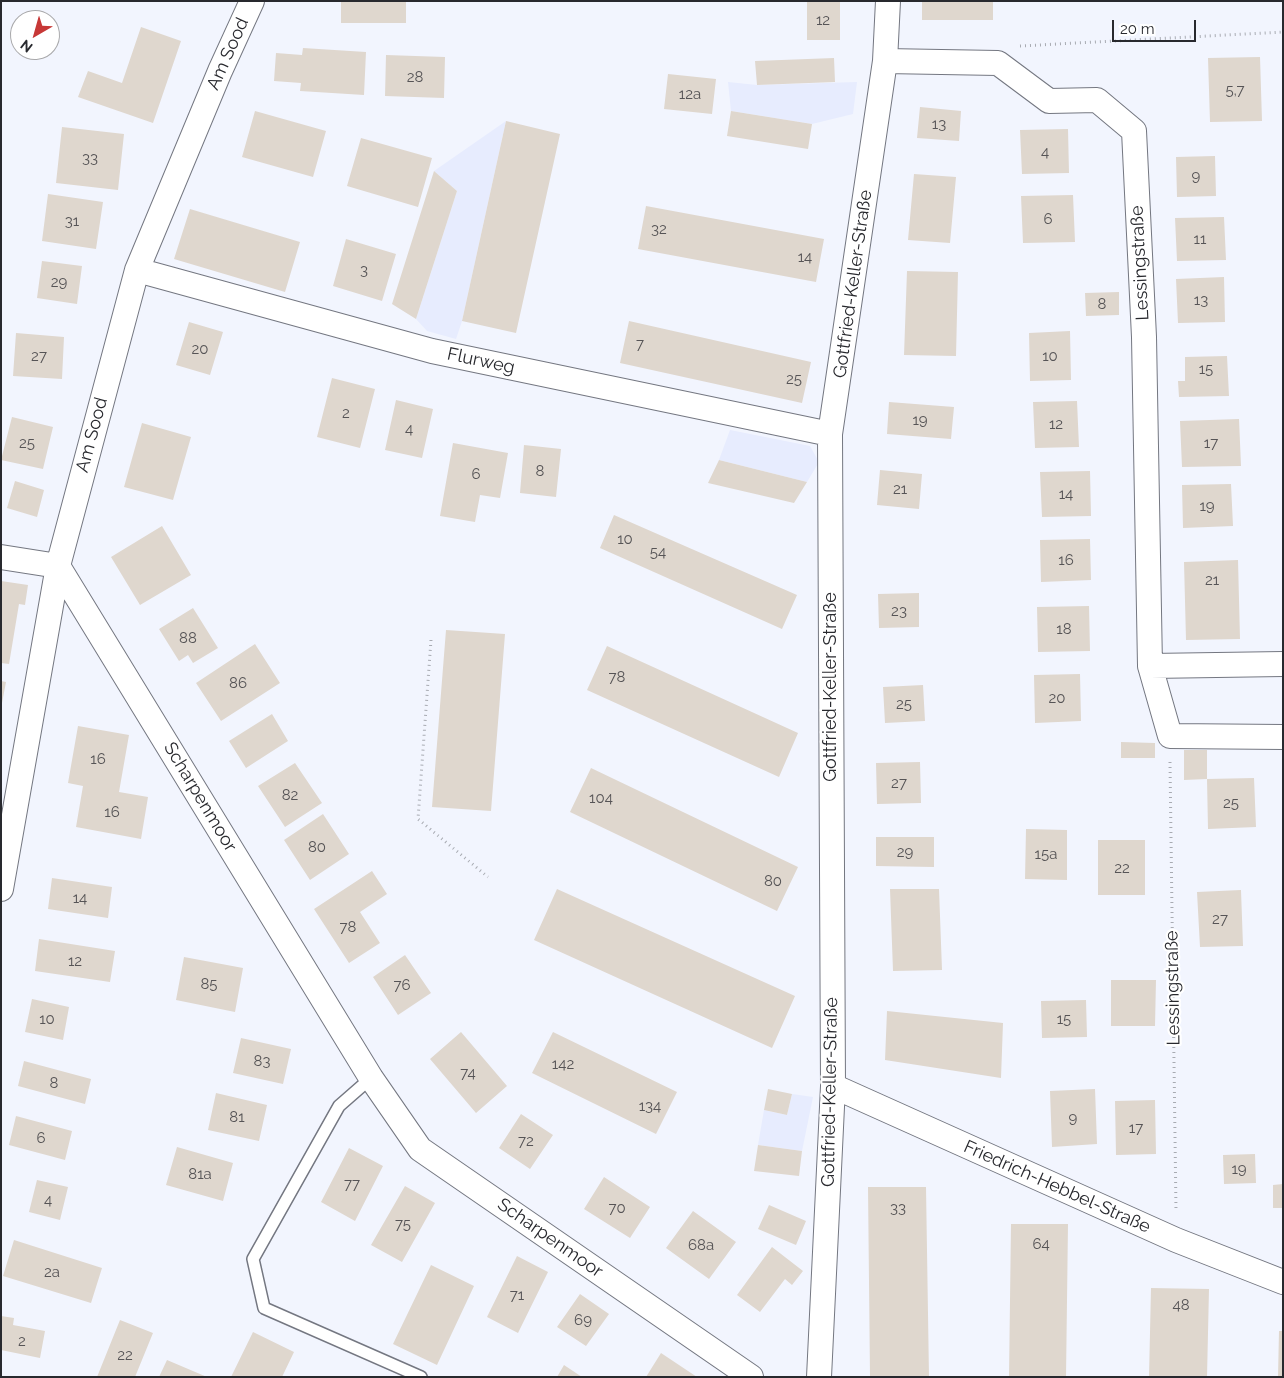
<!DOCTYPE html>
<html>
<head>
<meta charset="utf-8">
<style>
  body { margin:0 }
  #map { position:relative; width:1284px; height:1378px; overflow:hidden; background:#f2f5fe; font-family:Raleway,sans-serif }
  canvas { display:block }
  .frame { position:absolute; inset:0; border:2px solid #28292e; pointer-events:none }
  .north { position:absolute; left:10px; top:10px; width:50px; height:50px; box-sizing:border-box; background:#fff; border:1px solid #a9a9ab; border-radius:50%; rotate:218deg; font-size:14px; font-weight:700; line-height:20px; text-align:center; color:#28292e }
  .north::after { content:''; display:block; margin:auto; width:18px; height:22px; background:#c73837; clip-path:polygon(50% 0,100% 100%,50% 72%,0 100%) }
  .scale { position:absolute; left:1112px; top:20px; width:84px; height:22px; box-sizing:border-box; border:2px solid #28292e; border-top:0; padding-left:6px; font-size:15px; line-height:18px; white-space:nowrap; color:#28292e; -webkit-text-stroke:4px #fff; paint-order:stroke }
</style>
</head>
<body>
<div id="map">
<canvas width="1284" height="1378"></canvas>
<div class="frame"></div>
<div class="north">N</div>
<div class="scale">20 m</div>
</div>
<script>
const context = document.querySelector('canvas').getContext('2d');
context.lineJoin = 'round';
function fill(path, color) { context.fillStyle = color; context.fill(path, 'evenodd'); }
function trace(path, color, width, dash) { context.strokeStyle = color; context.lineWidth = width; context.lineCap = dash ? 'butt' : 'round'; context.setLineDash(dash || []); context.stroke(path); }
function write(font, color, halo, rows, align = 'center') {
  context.font = font + ' Raleway,sans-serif'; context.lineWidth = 4.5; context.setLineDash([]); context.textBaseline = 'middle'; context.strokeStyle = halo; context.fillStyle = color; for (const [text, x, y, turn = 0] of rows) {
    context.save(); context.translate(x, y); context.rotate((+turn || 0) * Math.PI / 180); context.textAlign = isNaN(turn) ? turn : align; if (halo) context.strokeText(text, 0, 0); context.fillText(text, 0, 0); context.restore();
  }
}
fill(new Path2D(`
  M728,82L757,85L857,82L853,114L812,124L731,111Z
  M506,121L462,321L456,339L427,331L416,319L457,191L434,171Z
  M730,430L810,446L819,462L807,482L719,460Z
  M792,1094L813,1097L802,1151L758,1145L764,1110L787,1115Z`), '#e7ecfe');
fill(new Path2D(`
  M341,1H406V23H341Z
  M807,1H840V40H807Z
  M922,1H993V20H922Z
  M141,27L181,41L153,123L78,97L88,71L122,83Z
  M303,48L366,52L364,95L300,91L301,83L274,81L276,53L302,55Z
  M386,55L445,57L444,98L385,96Z
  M1260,57L1262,121L1210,122L1208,58Z
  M834,58L835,82L757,85L755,61Z
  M668,74L716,79L712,114L664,109Z
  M920,107L961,111L959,141L917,138Z
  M255,111L326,131L313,177L242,157Z
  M731,111L812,124L808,149L727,136Z
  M506,121L560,134L516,333L462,321Z
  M62,127L124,134L118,190L56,183Z
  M1068,129L1069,173L1022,174L1020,130Z
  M361,138L432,158L418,207L347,186Z
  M1215,156L1216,196L1177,197L1176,157Z
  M434,171L457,191L416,319L392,304Z
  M914,174L956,177L950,243L908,240Z
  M48,194L103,202L96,249L42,241Z
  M1073,195L1075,242L1023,243L1021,196Z
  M646,206L824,239L816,282L638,249Z
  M190,209L300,242L285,292L174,259Z
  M1224,217L1226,260L1177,261L1175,218Z
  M346,239L396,254L382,301L333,286Z
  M42,261L82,266L77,304L37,298Z
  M907,271L958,272L956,356L904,355Z
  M1224,277L1225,322L1178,323L1176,279Z
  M1119,292V315L1086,316L1085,293Z
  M629,321L811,362L802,403L620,363Z
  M189,322L223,332L210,375L176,365Z
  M1070,331L1071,380L1030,381L1029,333Z
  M16,333L64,337L62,379L13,376Z
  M1227,356L1229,396L1179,397L1178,381H1185V357Z
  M332,378L375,389L360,448L317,437Z
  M396,400L433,409L422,458L385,450Z
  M1077,401L1079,447L1035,448L1033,402Z
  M889,402L954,407L951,439L887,434Z
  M12,417L53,427L43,469L1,460Z
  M1239,419L1241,466L1182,467L1180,421Z
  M142,423L191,437L173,500L124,487Z
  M453,443L508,453L500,498L480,495L475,522L440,516Z
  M524,445L561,449L556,497L520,493Z
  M719,460L807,482L794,503L708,483Z
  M880,470L922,474L919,509L877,505Z
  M1090,471L1091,516L1042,517L1040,472Z
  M15,481L44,490L37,517L7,508Z
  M1231,484L1233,526L1183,528L1182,485Z
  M614,515L797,595L782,629L600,548Z
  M162,526L191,575L140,605L111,557Z
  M1090,539L1091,580L1041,582L1040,540Z
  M1238,560L1240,639L1186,640L1184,562Z
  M1,581L28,585L25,605L19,604L9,664L1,663Z
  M919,593V627L879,628L878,594Z
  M1089,606L1090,651L1038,652L1037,607Z
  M193,608L218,648L193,663L188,655L179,661L159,629Z
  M446,630L505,634L491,811L432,807Z
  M255,644L280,683L221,721L196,683Z
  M607,646L798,733L779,777L587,690Z
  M1080,674L1081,721L1035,723L1034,675Z
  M1,681L6,682L2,703L1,702Z
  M923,685L925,721L885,723L883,687Z
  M272,714L288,741L246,768L229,741Z
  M78,726L129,735L119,792L148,797L141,839L76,827L83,786L68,783Z
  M1121,742L1155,743V758H1121Z
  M1184,750H1207V779L1184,780Z
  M920,762L921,803L877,804L876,763Z
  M295,763L322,803L285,827L258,786Z
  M591,768L798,867L777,911L570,812Z
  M1254,778L1256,827L1208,829L1207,779Z
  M323,814L349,854L310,880L284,840Z
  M1026,829L1067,830V880L1025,879Z
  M876,837H934V867L876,866Z
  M1098,840H1145V895H1098Z
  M372,871L387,894L360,912L380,943L349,963L314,909Z
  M52,878L112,887L108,918L48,909Z
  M557,889L795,996L772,1048L534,940Z
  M890,889H939L942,970L893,971Z
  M1241,890L1243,946L1200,947L1197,892Z
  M39,939L115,951L110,982L35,971Z
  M405,955L431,993L398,1015L373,977Z
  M184,957L243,968L235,1012L176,1000Z
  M1111,980H1156L1155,1026H1111Z
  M32,999L69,1007L63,1040L25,1032Z
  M1086,1000L1087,1037L1042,1038L1041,1001Z
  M887,1011L1003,1023L1001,1078L885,1060Z
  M461,1032L507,1086L476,1113L430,1059Z
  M553,1032L677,1092L656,1134L532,1073Z
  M241,1038L291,1049L283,1084L233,1073Z
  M24,1061L91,1079L85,1104L18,1086Z
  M768,1089L792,1094L787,1115L764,1110Z
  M1095,1089L1097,1144L1052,1147L1050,1091Z
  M216,1093L267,1105L259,1141L208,1130Z
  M1155,1100L1156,1154L1116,1155L1115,1101Z
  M521,1114L553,1135L530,1169L499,1148Z
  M16,1116L72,1131L65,1160L9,1145Z
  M758,1145L802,1151L799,1176L754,1171Z
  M177,1147L233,1163L223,1201L166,1185Z
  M349,1148L383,1166L355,1221L321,1202Z
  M1255,1154L1256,1183L1224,1184L1223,1155Z
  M604,1177L650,1207L630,1238L584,1209Z
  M37,1180L68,1187L60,1220L29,1212Z
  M1283,1184V1208H1273V1185Z
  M405,1186L435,1203L402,1262L371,1245Z
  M868,1187H926L929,1377H870Z
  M769,1205L806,1221L796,1245L758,1229Z
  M693,1211L736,1242L709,1279L666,1248Z
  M1011,1224H1068L1066,1377H1009Z
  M14,1240L102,1268L91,1303L3,1276Z
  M772,1247L803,1271L792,1285L785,1279L760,1312L737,1295Z
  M517,1256L548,1272L518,1333L487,1317Z
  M431,1265L474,1286L437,1365L393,1344Z
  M1151,1288L1209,1289L1207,1377H1149Z
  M580,1294L609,1314L586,1346L557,1327Z
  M1,1316L14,1318L13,1325L45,1331L40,1358L1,1350Z
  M120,1320L153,1333L135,1377H97Z
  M1279,1331H1283V1377H1278Z
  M253,1332L294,1352L282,1377H231Z
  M661,1353L697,1377H646Z
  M167,1360L207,1377H159Z
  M564,1365L582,1377H557Z`), '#dfd7ce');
const lane = new Path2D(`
  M371,1078L339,1106L253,1259L264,1308L421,1377`);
const street = new Path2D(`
  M885,61L998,63L1049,101L1097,100L1134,131L1144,337L1150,666L1170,736L1283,737
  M137,270L432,351L830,434
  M1,557L58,566L371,1078L420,1149L751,1377
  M1150,666L1283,664
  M1,889L58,566L137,270L220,71L252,1
  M833,1086L1176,1240L1283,1282
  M819,1377L833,1086L830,434L885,61L888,1`);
trace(lane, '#747781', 14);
trace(street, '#747781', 26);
trace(new Path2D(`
  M1020,46L1283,32
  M431,640L418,819L488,877
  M1170,762L1176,1211`), '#a8abb2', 3, [1, 4]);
trace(lane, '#fff', 11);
trace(street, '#fff', 24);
write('15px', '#565456', null, [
  ["12",823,20],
  ["28",415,77],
  ["5,7",1235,90],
  ["12a",690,94],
  ["13",939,124],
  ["4",1045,152],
  ["33",90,158],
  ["9",1196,176],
  ["6",1048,219],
  ["31",72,221],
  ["32",659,229],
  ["11",1200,239],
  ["14",805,257],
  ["3",364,270],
  ["29",59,282],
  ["13",1201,300],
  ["8",1102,304],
  ["7",640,344],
  ["20",200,349],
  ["27",39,356],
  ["10",1050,356],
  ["15",1206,369],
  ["25",794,379],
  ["2",346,413],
  ["19",920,420],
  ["12",1056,424],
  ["4",409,429],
  ["25",27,443],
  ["17",1211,443],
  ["8",540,471],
  ["6",476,474],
  ["21",900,489],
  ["14",1066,494],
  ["19",1207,506],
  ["10",625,539],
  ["54",658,552],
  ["16",1066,560],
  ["21",1212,580],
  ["23",899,611],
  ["18",1064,629],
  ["88",188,638],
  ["78",617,677],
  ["86",238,683],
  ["20",1057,698],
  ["25",904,704],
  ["16",98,759],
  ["27",899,783],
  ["82",290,795],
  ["104",601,798],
  ["25",1231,803],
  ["16",112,812],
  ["80",317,847],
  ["29",905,852],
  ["15a",1046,854],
  ["22",1122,868],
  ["80",773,881],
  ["14",80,898],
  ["27",1220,919],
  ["78",348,927],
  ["12",75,961],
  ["85",209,984],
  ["76",402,985],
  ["10",47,1019],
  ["15",1064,1019],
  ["83",262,1061],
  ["142",563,1064],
  ["74",468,1073],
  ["8",54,1083],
  ["134",650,1106],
  ["81",237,1117],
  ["9",1073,1118],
  ["17",1136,1128],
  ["6",41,1138],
  ["72",526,1141],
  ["19",1239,1169],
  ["81a",200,1174],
  ["77",352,1184],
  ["4",48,1200],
  ["70",617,1208],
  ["33",898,1208],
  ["75",403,1224],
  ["64",1041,1244],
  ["68a",701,1245],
  ["2a",52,1272],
  ["71",517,1295],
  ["48",1181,1305],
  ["69",583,1320],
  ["2",22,1341],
  ["22",125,1355]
]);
write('18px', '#28292e', '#fff', [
  ["Am Sood",228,54,-66],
  ["Lessingstraße",1140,263,-93],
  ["Gottfried-Keller-Straße",853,284,-82],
  ["Flurweg",481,361,12],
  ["Am Sood",92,435,-75],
  ["Gottfried-Keller-Straße",831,687,-90],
  ["Scharpenmoor",200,797,59],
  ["Lessingstraße",1173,988,-91],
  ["Gottfried-Keller-Straße",830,1092,-89],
  ["Friedrich-Hebbel-Straße",1057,1187,24],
  ["Scharpenmoor",550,1238,35]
]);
</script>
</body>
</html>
